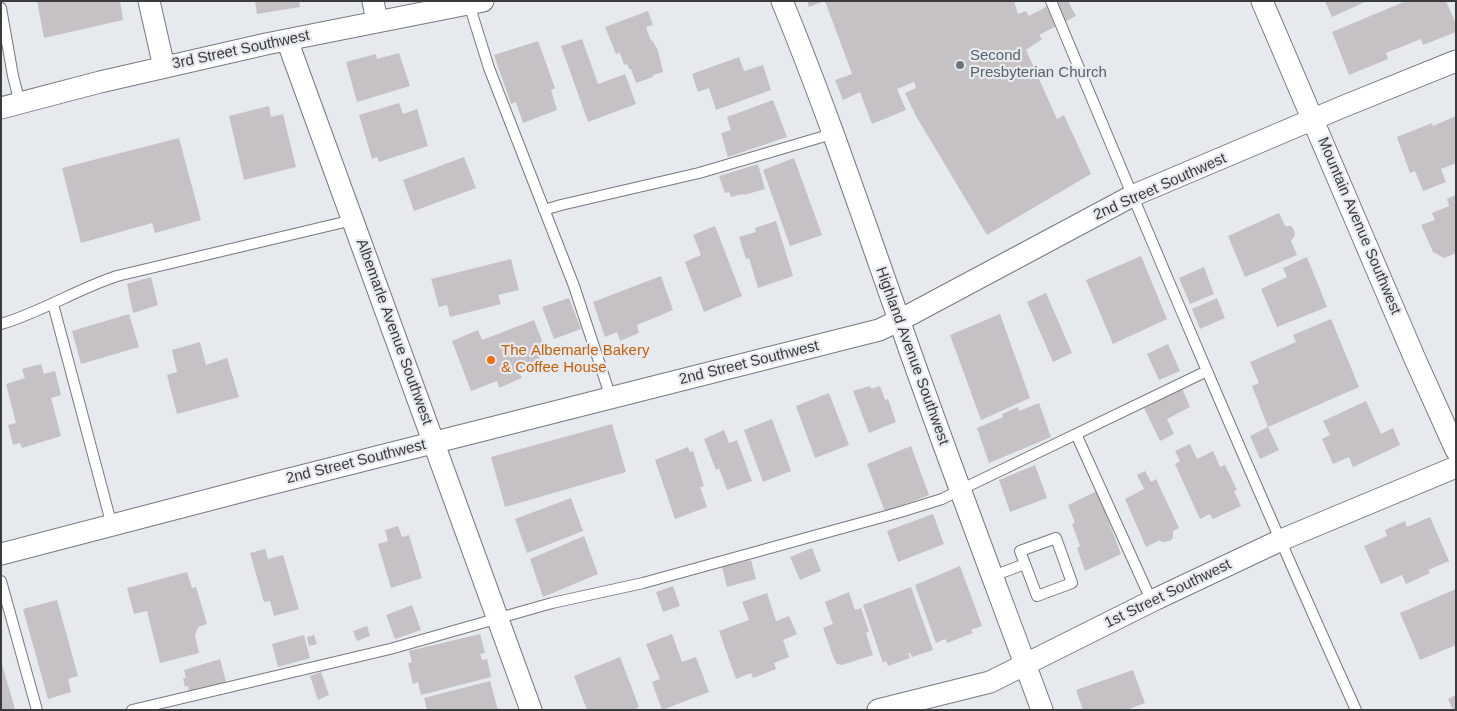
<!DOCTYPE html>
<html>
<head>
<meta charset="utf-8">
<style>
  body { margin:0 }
  #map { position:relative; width:1457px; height:711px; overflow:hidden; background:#e6eaee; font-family:Arial,sans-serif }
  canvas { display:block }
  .frame { position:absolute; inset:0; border:2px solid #393b3c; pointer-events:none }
</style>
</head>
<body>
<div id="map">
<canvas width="1457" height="711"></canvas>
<div class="frame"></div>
</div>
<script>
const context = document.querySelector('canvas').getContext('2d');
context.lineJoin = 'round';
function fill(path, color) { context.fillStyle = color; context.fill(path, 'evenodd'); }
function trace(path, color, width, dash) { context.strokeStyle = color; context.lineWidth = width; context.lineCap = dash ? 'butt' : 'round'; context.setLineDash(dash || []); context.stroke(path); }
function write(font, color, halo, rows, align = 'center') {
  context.font = font + ' Arial,sans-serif'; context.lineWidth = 4.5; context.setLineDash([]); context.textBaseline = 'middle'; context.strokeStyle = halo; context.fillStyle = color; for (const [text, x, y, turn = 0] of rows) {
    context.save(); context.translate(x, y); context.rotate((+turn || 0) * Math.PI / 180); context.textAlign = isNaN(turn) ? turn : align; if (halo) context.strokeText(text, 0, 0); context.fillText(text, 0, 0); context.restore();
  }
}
fill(new Path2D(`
  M37,1H120L123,20L44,38Z
  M255,1H299L300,7L257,14Z
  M807,1H824L809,7Z
  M825,1H1014L1018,14L1026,11L1029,16L1057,1H1068L1076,16L1039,35L1042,39L1026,50L1057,119L1064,115L1091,174L987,235L916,116L905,93L916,88L914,82L897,89L906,110L872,124L860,92L843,100L835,80L852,74Z
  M1325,1H1367L1332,17Z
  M1406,1H1446L1456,24V32L1423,45L1421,39L1386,53L1388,59L1349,75L1332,32Z
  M648,11L653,25L646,27L651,41L652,40L658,50L663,72L653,75V77L636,83L631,69H629L627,64L624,65L620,53L616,54L605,27Z
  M582,39L598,84L625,74L636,104L588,122L561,46Z
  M538,41L555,88L551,90L557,110L523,123L516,102L511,104L494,55Z
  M399,53L410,86L357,102L346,62L376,54L377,59Z
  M739,57L744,71L763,65L771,90L716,110L709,88L698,92L692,74Z
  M773,100L787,137L728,157L721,133L731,130L727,117Z
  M399,103L403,114L417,109L428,146L379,162L377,157L372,159L359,115Z
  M269,106L271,117L283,114L296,167L244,180L229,116Z
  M1456,116V163L1441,169L1446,182L1423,191L1415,171L1410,173L1397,137L1432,123L1433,126Z
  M179,138L201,220L155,233L152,223L81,243L62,168Z
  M464,157L476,188L414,211L403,180Z
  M794,158L822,235L790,246L763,170Z
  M758,164L765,189L744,195L743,194L731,197L729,192L725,193L719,176Z
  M1456,195V253L1444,258L1433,252L1421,225L1435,220L1432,213L1449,206L1447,199Z
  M1279,213L1285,226H1291L1294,230L1295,235L1291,241L1297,255L1245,277L1228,236Z
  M776,221L793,276L758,288L749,258L746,259L739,237L756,232L755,228Z
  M715,226L742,296L704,312L685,262L701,255L693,235Z
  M1141,256L1167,319L1113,344L1086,280Z
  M1307,257L1327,307L1277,327L1261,289L1287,277L1283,268Z
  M511,259L519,290L498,295L501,304L450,317L447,305L439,307L431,279Z
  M1204,267L1214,294L1190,304L1179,278Z
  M661,276L673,310L637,325L639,333L620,341L617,332L605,337L593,302Z
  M151,277L158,305L133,313L127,284Z
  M1046,293L1072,353L1053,362L1027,302Z
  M569,298L581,329L554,339L542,307Z
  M1217,298L1225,318L1200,329L1192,309Z
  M129,314L139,347L81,364L72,331Z
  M1000,314L1030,398L981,420L950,335Z
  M1331,319L1359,387L1268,427L1252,386L1259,383L1250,362L1296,342L1293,335Z
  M534,320L544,346L541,347L544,356L537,359L539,364L519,372L522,378L499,388L497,381L471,391L452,341L478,330L482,340Z
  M200,342L206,365L227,358L239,397L177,414L167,375L177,372L172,350Z
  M1168,344L1180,371L1159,380L1147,354Z
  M41,364L44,374L55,371L61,395L51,398L61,436L22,448L20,443L13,445L8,425L16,423L6,384L25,378L22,369Z
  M870,386L871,389L880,386L885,400L888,399L896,422L869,433L853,391Z
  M1182,388L1190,407L1167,419L1174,434L1160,441L1144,408Z
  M829,393L849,445L815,458L796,406Z
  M1366,401L1381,434L1393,428L1400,445L1353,467L1349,457L1333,464L1322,439L1330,435L1323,421Z
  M1039,403L1051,437L989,463L977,428L1003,417L1002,414L1018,407L1019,411Z
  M772,419L791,471L763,482L744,430Z
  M612,424L626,472L505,507L491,457Z
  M1268,427L1279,450L1260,459L1250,436Z
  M724,430L729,443L737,440L752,481L727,490L719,468L716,470L704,439Z
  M1190,444L1197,459L1213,451L1220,467L1225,465L1237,490L1234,491L1241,506L1213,519L1210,514L1200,519L1175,464L1180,461L1175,451Z
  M911,446L929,495L885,512L867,464Z
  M688,447L690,452L693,451L704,486L700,487L707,507L675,519L655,460Z
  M1035,465L1047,498L1010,512L999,480Z
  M1145,471L1151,482L1156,479L1179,528L1173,531V538L1170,541L1162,542L1160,540L1146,547L1125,499L1144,489L1137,475Z
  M1097,491L1121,554L1085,571L1077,548L1080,546L1072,524L1075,523L1068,505Z
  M571,498L583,531L527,553L515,519Z
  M933,514L944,544L898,562L887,531Z
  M1430,517L1449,561L1428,570L1430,573L1406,584L1402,575L1381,584L1364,546L1387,536L1385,530L1405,521L1407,527Z
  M398,526L402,537L409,535L422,578L391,588L378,544L388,541L385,530Z
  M584,536L598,574L543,597L530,559Z
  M812,548L821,571L800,580L790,557Z
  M265,549L268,559L283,555L299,609L274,616L270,601L264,602L250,553Z
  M751,560L756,579L727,587L722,567Z
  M960,566L982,626L971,630L973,633L947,643L945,639L936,643L915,585Z
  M187,572L192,588L196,587L207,624L198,627L195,635L199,653L160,663L147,611L134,614L127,588Z
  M673,586L680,606L663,612L656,592Z
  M911,587L933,650L912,657L910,653H908L910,658L888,666L886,661L883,663L863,605Z
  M1456,589V645L1420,660L1400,613Z
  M849,592L855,610L861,608L869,631L866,633L873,655L842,665L837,664L834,659L823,628L833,624L825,602Z
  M767,593L776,621L789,616L797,634L783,640L789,657L774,663L776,669L753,678L751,673L736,679L719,631L749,620L742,602Z
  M57,600L78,676L68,679L71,692L48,699L23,609Z
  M412,605L421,630L395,639L386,615Z
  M367,626L370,636L357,641L353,631Z
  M480,634L485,653L480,654L482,660L487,659L491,677L421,695L418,682L413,684L408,663L412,662L409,651Z
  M672,634L682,662L696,657L709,692L662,710L652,682L660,679L646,644Z
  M304,635L310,658L278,667L272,644Z
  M314,635L317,644L309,646L307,637Z
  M620,657L639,707L633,710H587L574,676Z
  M220,659L226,682L189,692L188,686L185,687L183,678H186L184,670Z
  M1,661L15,709L14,710H1Z
  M1133,670L1145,703L1126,710H1083L1076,690Z
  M321,672L329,695L318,700L310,676Z
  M490,681L498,710H427L424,698Z
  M1456,695V710H1453L1448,699Z`), '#c6c1c5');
const lane = new Path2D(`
  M1051,1C1150,238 1250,476 1356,710
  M469,4L489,68L574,286L611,398
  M1,8L13,76L20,103
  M544,210L561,205L699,173L832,134
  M53,304L112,526
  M1,324C42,312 77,289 117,276L353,220
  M1076,434L1152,602
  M993,576L1025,564L1037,596L1072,583L1056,538L1020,551L1025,564
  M1,581L37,710
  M132,710L390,649L552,603L643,583L897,513L942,499L960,490L1207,371`);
const street = new Path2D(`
  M149,1L164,67
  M373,1L377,22
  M782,1C835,130 878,263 925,393C963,499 1003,604 1042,710
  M1262,1L1415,359L1456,450
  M287,40L531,710
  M1,108L100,82L266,44L483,1
  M1,554L262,486L879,330L900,320L1132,196L1342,107L1456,61
  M878,710L990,682L1156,599L1281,540L1456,467`);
trace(lane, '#767a7e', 12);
trace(street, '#767a7e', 23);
trace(lane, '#fff', 10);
trace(street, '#fff', 21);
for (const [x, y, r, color] of [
  [960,65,5,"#6b7280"],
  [491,360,5,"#e8710a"]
]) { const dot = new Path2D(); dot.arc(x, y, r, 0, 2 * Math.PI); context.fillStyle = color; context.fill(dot); trace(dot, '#e6eaee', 2); }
write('15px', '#393b3c', '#e6eaee', [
  ["3rd Street Southwest",241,50,-12],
  ["2nd Street Southwest",1160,187,-24],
  ["Mountain Avenue Southwest",1359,226,67],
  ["Albemarle Avenue Southwest",394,332,70],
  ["Highland Avenue Southwest",912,356,70],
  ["2nd Street Southwest",749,363,-14],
  ["2nd Street Southwest",356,462,-14],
  ["1st Street Southwest",1168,594,-26]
]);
write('15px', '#5b616d', '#e6eaee', [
  ["Second",970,56],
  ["Presbyterian Church",970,73]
], 'left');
write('15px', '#c56008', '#e6eaee', [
  ["The Albemarle Bakery",501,351],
  ["& Coffee House",501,368]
], 'left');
</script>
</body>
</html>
